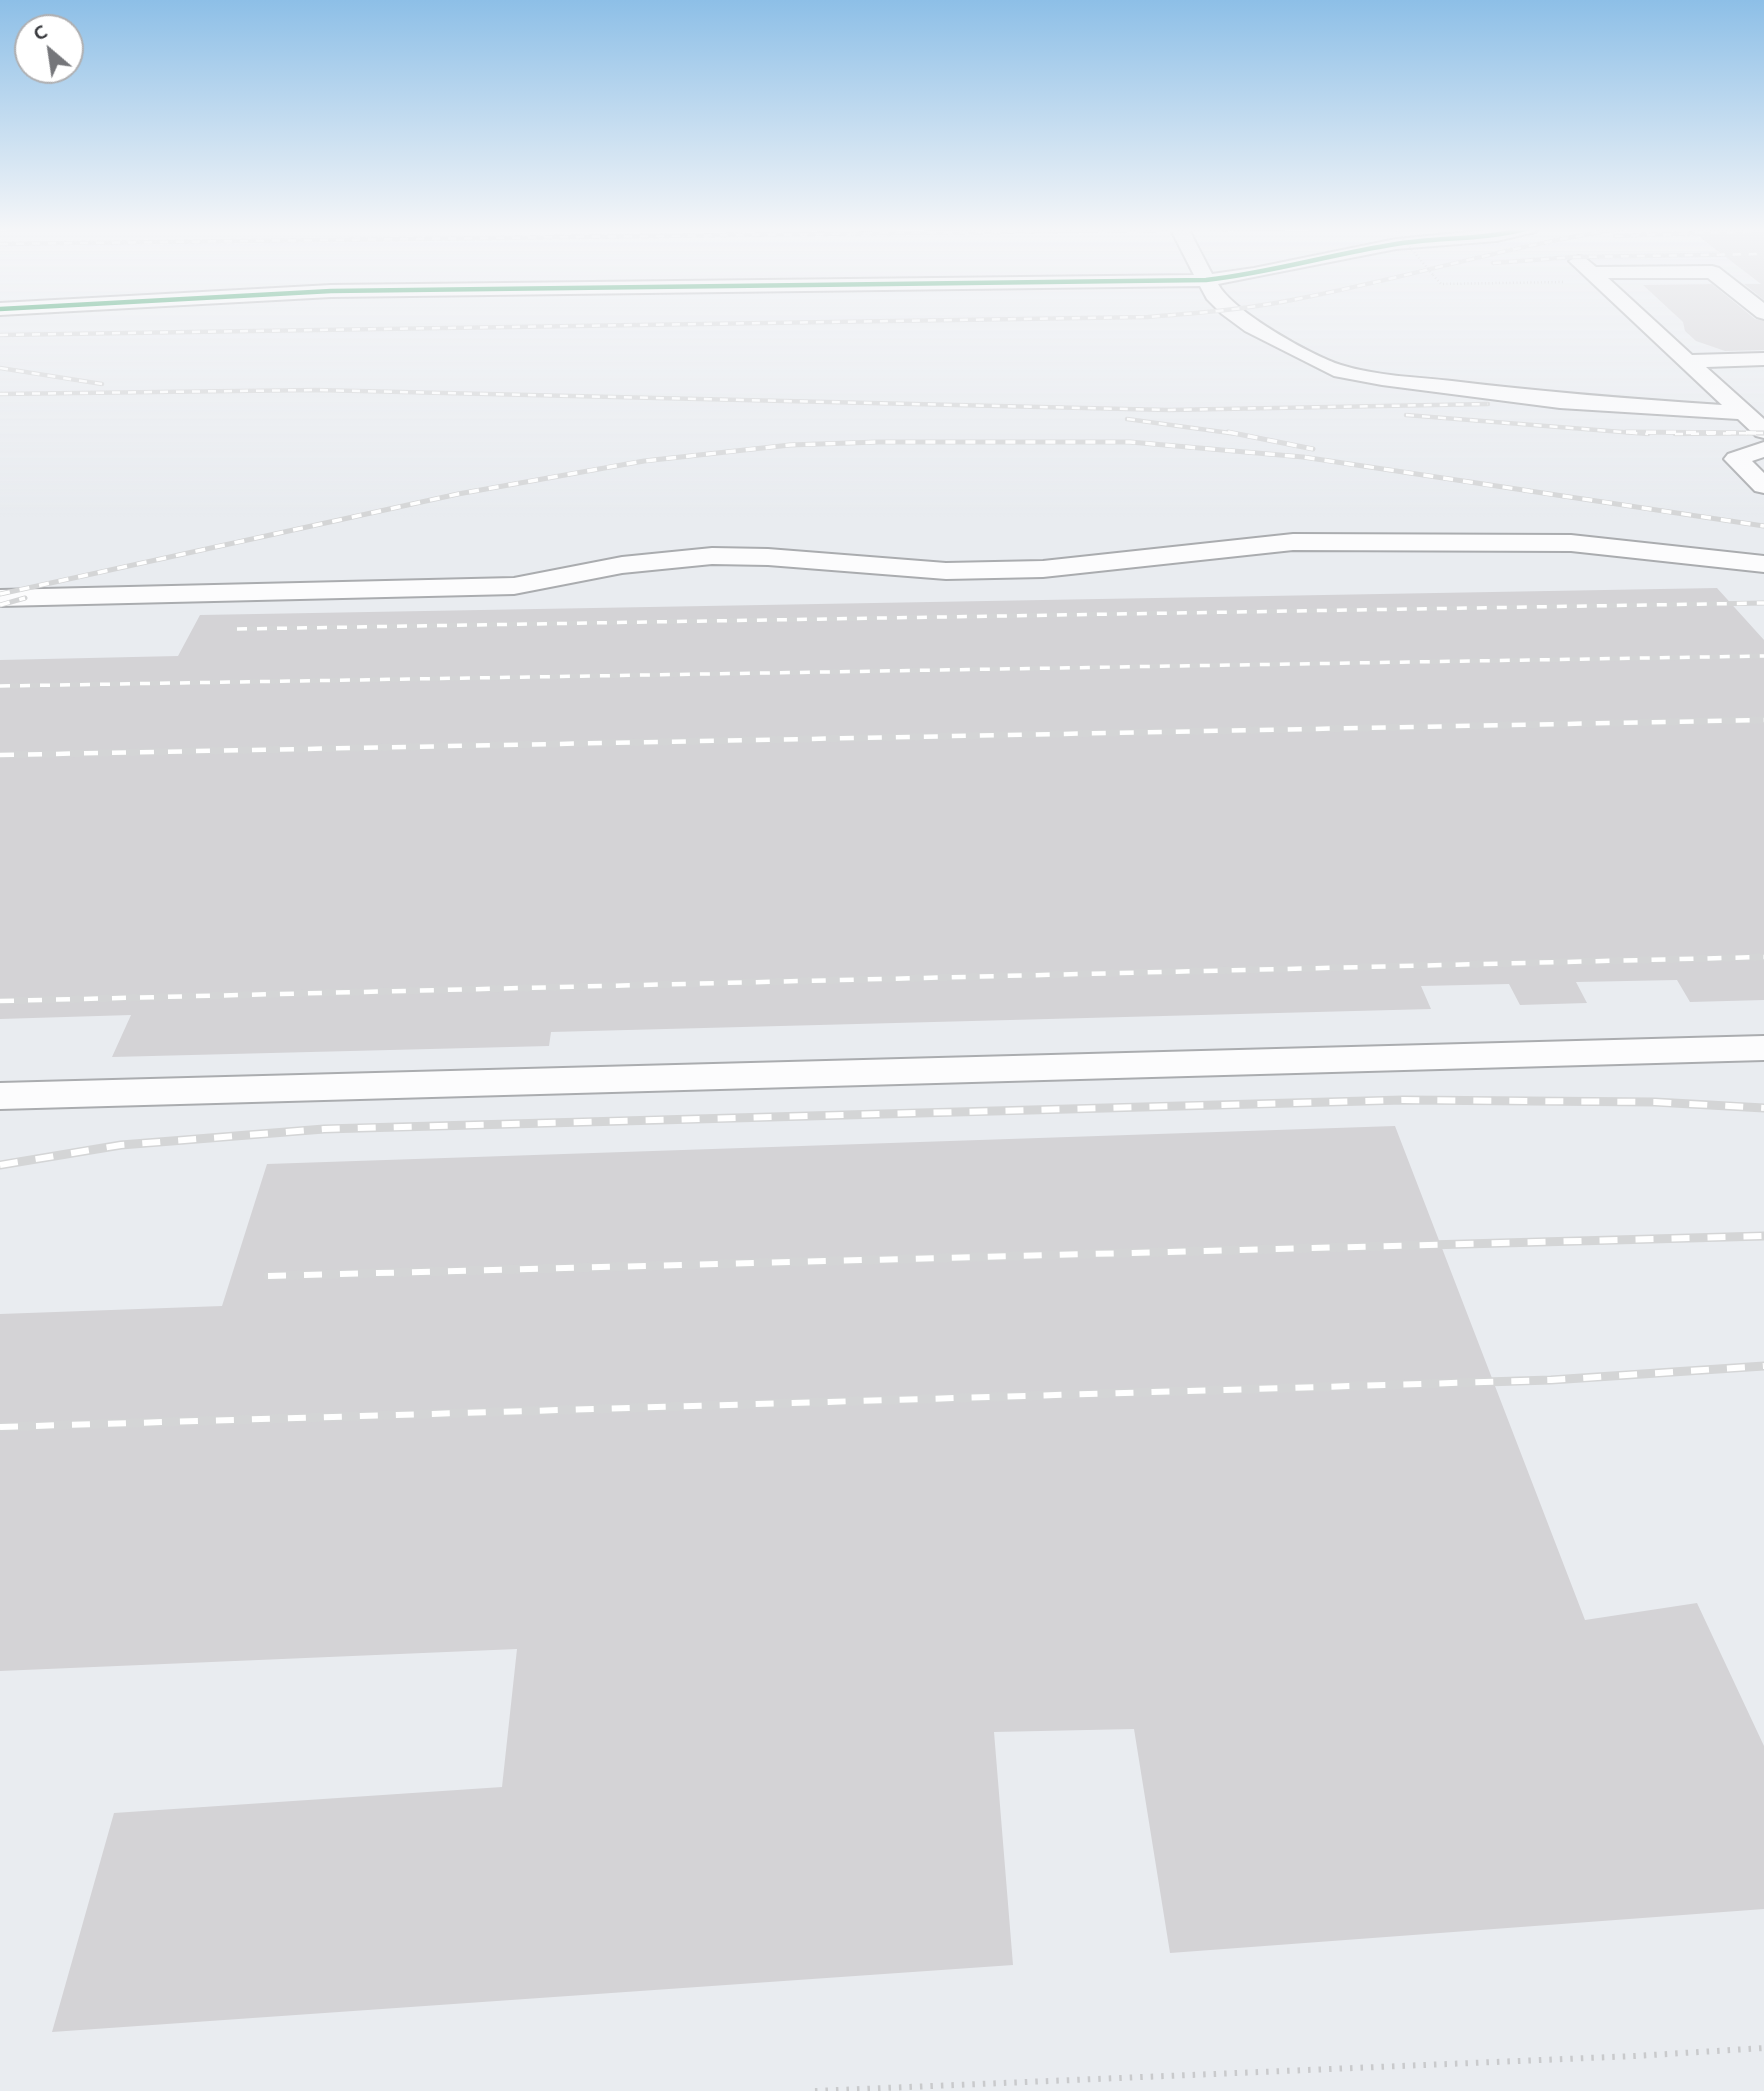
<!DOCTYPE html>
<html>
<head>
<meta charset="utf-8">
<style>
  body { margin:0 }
  #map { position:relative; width:1764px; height:2091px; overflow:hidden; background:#e9ecf0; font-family:Ubuntu,sans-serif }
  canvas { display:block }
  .north { position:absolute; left:14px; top:14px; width:70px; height:70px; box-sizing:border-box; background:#fff; border:2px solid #afafb1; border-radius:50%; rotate:331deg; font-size:19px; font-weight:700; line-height:28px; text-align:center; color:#36373b }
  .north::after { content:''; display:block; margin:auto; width:24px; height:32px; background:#75767a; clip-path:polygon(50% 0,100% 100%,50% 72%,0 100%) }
</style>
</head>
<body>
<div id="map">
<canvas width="1764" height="2091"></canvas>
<div class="north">С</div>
</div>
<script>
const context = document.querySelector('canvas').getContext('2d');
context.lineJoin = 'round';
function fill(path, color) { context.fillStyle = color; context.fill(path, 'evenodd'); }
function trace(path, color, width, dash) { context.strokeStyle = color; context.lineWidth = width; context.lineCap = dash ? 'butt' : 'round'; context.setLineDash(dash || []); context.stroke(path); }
fill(new Path2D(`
  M1689,229H1764V300L1744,284H1761Z
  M1712,284L1755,319L1764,321V350L1725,351L1696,341L1685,331L1683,322L1643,285Z
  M1717,588L1764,640V1000L1690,1002L1677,980L1576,982L1587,1003L1520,1005L1509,984L1421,986L1431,1009L551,1032L549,1046L112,1057L131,1015L0,1019V660L178,656L200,615Z
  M1395,1126L1585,1620L1697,1603L1764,1746V1909L1170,1953L1134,1729L994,1732L1013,1965L52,2032L114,1813L502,1787L517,1649L0,1671V1314L222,1306L267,1164Z`), '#d4d3d6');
const minor = new Path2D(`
  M1170,228H1188L1212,274L1254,268L1396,239L1509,228H1538L1535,232L1497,241L1396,249L1218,284C1232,311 1312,356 1341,365C1376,376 1416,377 1452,381C1542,392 1632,399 1722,405L1569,261L1578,256L1584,257L1596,267L1712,266L1719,268L1764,303V319L1757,317L1708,278H1608L1692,355L1764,353V365L1706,367L1764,419V438L1756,436L1738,419L1560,408L1382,385L1334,376L1245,331L1222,314L1207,299L1200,286L331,297L0,315V303L331,285L1194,275Z
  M1764,442V457L1752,461L1764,473V493L1755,491L1724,459L1728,454Z
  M1293,534L1571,535L1764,556V572L1571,551L1293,550L1043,577L946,579L768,565L712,564L622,573L514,594L0,606V590L514,578L622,557L712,548L768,549L946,563L1043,561Z
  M1764,1036V1060L0,1109V1083Z`);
trace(minor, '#aaacaf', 4);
trace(new Path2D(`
  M1433,275L1441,284L1565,282`), '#c9cacc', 2.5, [1, 2.5]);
trace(new Path2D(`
  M815,2091L1635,2056L1764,2048`), '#c9cacc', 6, [2.5, 8]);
fill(minor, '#fcfcfd');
const railFar3 = new Path2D(`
  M0,228H7
  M1615,236L1764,231
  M0,244L1309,228
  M1493,263L1574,257L1764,254
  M0,335L1148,317C1199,313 1251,309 1302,298C1410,277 1516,244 1626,228
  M0,368L102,384
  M0,394L316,390L1169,410L1488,404
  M1406,415L1648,434
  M1127,419L1237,434
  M1675,434L1764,433`);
const railFar2 = new Path2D(`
  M1228,432L1313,449
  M1626,432L1764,433
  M1523,490L1764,526
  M0,594L458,494L644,461L790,445L878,442H1130L1303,457L1530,491
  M0,605L25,598
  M237,629L1764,603
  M0,686L1764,656`);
const railFar1 = new Path2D(`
  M0,755L1764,720
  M0,1001L1764,957`);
const rail = new Path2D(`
  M0,1165L121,1145L324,1129L1403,1100L1655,1102L1764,1108
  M268,1276L1764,1236
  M0,1427L1551,1380L1764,1366`);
trace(railFar3, '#d4d5d6', 4.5);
trace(railFar2, '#d4d5d6', 5);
trace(railFar1, '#d4d5d6', 7);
trace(rail, '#d4d5d6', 9);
trace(railFar3, '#fff', 2.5, [8]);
trace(railFar2, '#fff', 3.5, [10]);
trace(railFar1, '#fff', 4.5, [14]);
trace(rail, '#fff', 6, [18]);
trace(new Path2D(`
  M1394,228L1433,275`), '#c9cacc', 2.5, [1, 2.5]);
trace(new Path2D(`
  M0,309L331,291L1206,280C1270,273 1332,254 1396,244C1440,237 1485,240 1529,228`), '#00873e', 4.5);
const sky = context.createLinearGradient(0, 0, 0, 521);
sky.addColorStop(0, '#8dbfe7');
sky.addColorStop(0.44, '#f5f6f8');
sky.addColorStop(1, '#f5f6f800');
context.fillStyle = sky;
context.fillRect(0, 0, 1764, 521);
</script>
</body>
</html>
